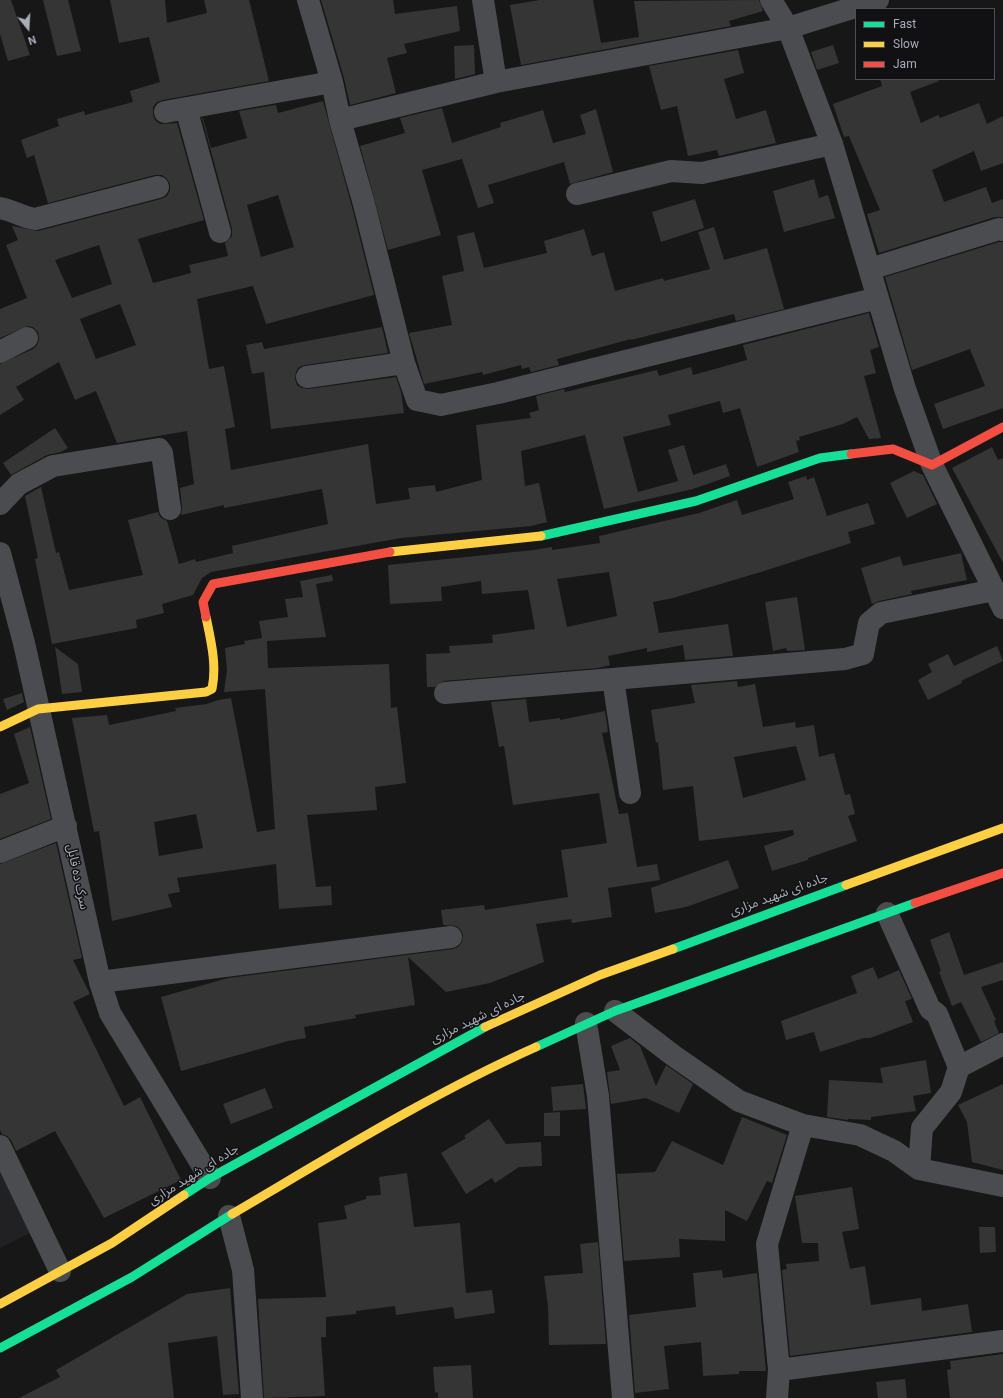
<!DOCTYPE html>
<html>
<head>
<meta charset="utf-8">
<style>
  body { margin:0 }
  #map { position:relative; width:1003px; height:1398px; overflow:hidden; background:#171717; font-family:Roboto,sans-serif }
  canvas { display:block }
  .legend { position:absolute; left:855px; top:8px; width:140px; height:72px; box-sizing:border-box; background:#111113; border:1px solid #4d4f55; margin:0; padding:5px 7px; list-style:none; font-size:12px; color:#a8adb8 }
  .legend li { display:flex; align-items:center; gap:8px; height:20px }
  .legend b { width:20px; border:1px solid #4d4f55 }
  .north { position:absolute; left:8px; top:8px; width:40px; height:40px; -webkit-text-stroke:3px #111113; paint-order:stroke; rotate:162deg; font-size:11px; font-weight:700; line-height:16px; text-align:center; color:#a8adb8 }
  .north::after { content:''; display:block; margin:auto; width:14px; height:18px; background:#a8adb8; clip-path:polygon(50% 0,100% 100%,50% 72%,0 100%) }
</style>
</head>
<body>
<div id="map">
<canvas width="1003" height="1398"></canvas>
<ul class="legend">
<li><b style="height:5px;background:#16e098"></b>Fast</li>
<li><b style="height:5px;background:#ffcf43"></b>Slow</li>
<li><b style="height:5px;background:#f24e42"></b>Jam</li>
</ul>
<div class="north">N</div>
</div>
<script>
const context = document.querySelector('canvas').getContext('2d');
context.lineJoin = 'round';
function fill(path, color) { context.fillStyle = color; context.fill(path, 'evenodd'); }
function trace(path, color, width, dash) { context.strokeStyle = color; context.lineWidth = width; context.lineCap = dash ? 'butt' : 'round'; context.setLineDash(dash || []); context.stroke(path); }
function write(font, color, halo, rows, align = 'center') {
  context.font = font + ' Roboto,"Noto Sans Arabic",sans-serif'; context.lineWidth = 3; context.setLineDash([]); context.textBaseline = 'middle'; context.strokeStyle = halo; context.fillStyle = color; for (const [text, x, y, turn = 0] of rows) {
    context.save(); context.translate(x, y); context.rotate((+turn || 0) * Math.PI / 180); context.textAlign = isNaN(turn) ? turn : align; if (halo) context.strokeText(text, 0, 0); context.fillText(text, 0, 0); context.restore();
  }
}
fill(new Path2D(`
  M0,1135L42,1227L0,1248Z`), '#212123');
fill(new Path2D(`
  M0,0H11L30,55L8,61L0,34Z
  M43,0H68L81,51L57,56Z
  M110,0H165L167,23L207,13L204,0H249L269,81L163,100L157,102L153,107V115L155,120L160,124L177,123L204,220L138,239L153,283L191,273L189,265L228,256L225,243L232,236V229L202,118H203L211,148L247,138L239,111L276,105L278,113L323,101L352,207L374,295L266,324L253,286L197,299L209,369L224,366L235,427L225,429L231,470L368,444L376,504L410,499L408,488L435,485L436,492L482,480L476,425L531,418L529,413L539,410L536,396L564,389L565,392L657,370L659,376L691,367L693,375L747,360L743,345L869,313L879,347L870,350L876,373L864,376L881,438L869,439L857,417L843,424L799,437L800,440L796,441L799,452L757,467L740,408L723,413L720,401L668,415L671,425L623,437L638,492L678,481L668,450L684,445L693,475L726,464L730,476L693,489L604,509L585,435L521,451L525,486L539,483L547,522L531,526L401,538L211,572L202,578L193,595L162,604L164,613L136,620L137,628L52,644L35,559L38,558L25,496L41,487L56,553L59,552L69,590L143,575L128,520L158,512L160,517L167,521L179,564L195,559L196,562L233,553L232,546L328,524L322,489L224,508V505L181,515L182,507L180,488L194,484L187,431L117,443L96,391L75,400L59,362L16,387L24,400L0,415V364L33,349L37,345L39,339L38,332L33,327L27,326L0,338V309L27,298L6,245L18,240L12,226L38,231L161,199L167,196L170,190V184L167,179L162,175H155L48,203L34,155L27,158L21,140L59,126L57,119L84,111L85,115L133,102L130,91L160,82L149,37L119,43ZM278,195L294,247L261,257L247,205ZM99,245L112,284L72,298L55,260ZM120,304L136,345L96,359L80,319Z
  M321,0H393L395,14L457,6L460,31L404,44L407,53L387,58L396,93L350,105L344,78Z
  M540,0H593L601,43L639,37L634,1L759,0L763,11L729,21L731,26L521,65L510,5Z
  M474,45L475,74L455,79L454,46Z
  M833,45L839,63L817,70L811,52Z
  M738,50L744,73L724,79L736,119L766,110L776,143L719,156L717,150L688,156L677,106L661,110L649,66Z
  M880,79H938L939,81L910,92L921,123L938,115L940,118L979,103L987,124L1003,116V163L981,171L974,151L932,170L944,202L986,187L992,203L1003,199V217H995L879,253L867,214L880,210L849,136L844,137L833,104L882,86Z
  M442,108L452,143L501,127L500,123L543,110L553,143L586,134L580,115L596,109L613,172L570,184L564,162L488,185L494,203L478,208L462,159L422,170L441,235L388,250L360,146L405,133L400,118Z
  M814,179L819,198L828,195L835,218L784,232L773,191Z
  M695,199L704,228L661,242L652,212Z
  M714,227L724,260L767,248L784,309L736,321L734,314L631,340V339L557,359L559,365L531,372L529,367L522,369L521,365L483,375L482,372L424,384L409,333L452,325L442,276L464,271L457,236L474,232L484,268L547,253L544,241L584,229L592,256L604,252L615,291L663,278L664,281L710,269L698,232Z
  M999,242H1003V408L943,429L934,404L985,386L970,349L912,370L885,277Z
  M382,327L388,353L305,365L299,367L296,372L295,379L297,385L302,388L308,389L396,377L401,392L404,413L271,429L264,372L252,374L246,345L262,342L264,349Z
  M55,428L68,448L61,452L47,455L11,475L3,463Z
  M992,447L998,460L1003,458V563L952,468Z
  M914,471L923,475L937,504L907,518L890,483Z
  M806,476L807,480L814,477L827,516L868,503L875,524L848,532L851,543L761,572L673,598L653,602L659,633L728,624L733,656L685,660L683,645L647,652V648L608,656L610,665L598,668L444,681L435,687H427L426,654L450,653L449,646L493,643L492,635L535,629L528,590L482,594L481,581L441,587L442,601L390,604L388,565L534,550L552,547V550L600,543L599,536L699,513L737,500L742,515L794,499L788,482ZM609,572L617,616L567,627L557,579Z
  M961,553L967,580L911,591L912,594L879,601L872,604L861,568L900,556L903,566Z
  M332,575L333,581L316,584L326,637L267,641L268,668L389,664L391,708L397,707L406,783L375,787L377,810L307,815L316,887L331,886L332,905L279,909L276,864L177,878L180,892L168,894L172,907L112,921L99,831L94,832L72,718L107,715L109,725L176,711L175,708L207,704L218,700L231,698L257,832L275,829L265,689L224,692L227,670L225,648L245,644L244,641L262,638L259,621L288,617L285,599L303,597L300,581ZM196,814L203,848L159,856L154,822Z
  M797,597L805,650L787,651L786,648L773,651L765,602Z
  M997,646L1003,661L961,681L962,683L928,700L918,680L932,672L928,664L948,654L954,666Z
  M55,647L78,664L82,692L62,694Z
  M737,681L738,687L755,684L763,727L795,722L796,728L814,725L819,757L834,753L845,795L850,794L855,814L848,816L857,841L808,858V860L772,871L764,846L794,835L793,830L699,841L693,786L663,790L658,742L656,743L651,710L695,703L691,685ZM796,746L806,780L743,798L734,757Z
  M22,693L24,702L7,710L3,699Z
  M526,699L529,722L560,718V720L605,711L608,732L602,733L619,814L628,813L637,867L657,864L660,880L608,888L612,917L572,923L571,919L536,924L544,962L490,983L446,992L408,957L415,1005L355,1015L356,1018L304,1027L306,1038L288,1041L181,1071L161,997L228,978L453,949L458,947L462,942L463,935L461,930L456,926L443,925L441,910L484,905L485,910L568,897L561,850L607,843L599,793L513,805L504,746L499,747L491,702Z
  M30,727L51,819L0,839V794L29,783L14,734Z
  M56,843L82,958L73,960L90,994L73,1002L124,1106L140,1097L181,1180L104,1218L55,1131L16,1151L11,1140L7,1136L2,1134L0,1130V864Z
  M728,860L739,888L686,907L655,913L651,888Z
  M949,932L964,975L1003,962V980L981,987L996,1020L994,1021L999,1033L981,1042L961,1002L952,1006L939,972L941,971L930,940Z
  M873,967L878,979L899,970L912,999L905,1001L913,1022L870,1038H864L820,1052L814,1032L786,1040L781,1021L857,993L851,976Z
  M630,1038L640,1046L656,1086L666,1065L693,1084L679,1113L646,1098L611,1104L607,1072L620,1070L611,1046Z
  M926,1060L931,1093L913,1096L916,1111L871,1117V1120L848,1119V1120L827,1117L829,1080L883,1083L880,1068Z
  M583,1084L586,1109L553,1111L551,1087Z
  M1003,1084V1170L972,1162L967,1122L958,1105Z
  M265,1088L273,1108L231,1124L223,1104Z
  M560,1112V1136H544V1113Z
  M742,1117L787,1135L772,1183L767,1181L747,1221L725,1210V1241L679,1239L680,1257L624,1261L617,1174L655,1172L672,1141L723,1165Z
  M489,1119L506,1144L541,1142L542,1166L519,1167L495,1183L492,1178L466,1194L441,1153L466,1138L464,1136Z
  M407,1173L414,1227L460,1223L466,1293L492,1290L495,1313L455,1319L453,1307L396,1315L395,1306L356,1311V1314L326,1317V1337H321L325,1396L264,1398L258,1299L326,1297L318,1223L347,1219L344,1206L366,1199V1196L381,1195L379,1177Z
  M852,1187L859,1229L842,1232L850,1269L865,1266L871,1305L921,1298L922,1311L968,1304L972,1332L790,1356L782,1270L787,1269L786,1264L819,1261L818,1243H802L795,1196Z
  M979,1227H995L996,1252L980,1253Z
  M598,1242L606,1344L549,1345L548,1306L544,1276L583,1273L580,1244Z
  M722,1270L723,1278L757,1273L766,1371H739V1374L703,1376L701,1342L664,1346L669,1389L635,1393L629,1315L696,1307L693,1273Z
  M230,1288L239,1394L223,1395L217,1336L168,1343L174,1398H19L60,1377L56,1370L187,1294Z
  M1003,1354V1398H950L947,1370L951,1369L950,1361Z
  M471,1365L473,1398H438V1392L435,1393L433,1367Z
  M905,1379L907,1398H878L876,1382Z`), '#353536');
trace(new Path2D(`
  M308,0L332,82L340,120L364,204L404,363L417,400L441,405L498,393L878,298
  M483,0L496,82
  M771,0L788,28L832,144L905,389L932,465L1003,608
  M186,108L220,232
  M165,112L332,82
  M340,120L496,82L788,28L878,0
  M577,194L671,171L702,173L832,144
  M0,208C12,210 22,217 35,219L158,187
  M870,269L999,229L1003,230
  M0,352L27,338
  M307,377L404,363
  M0,504L19,484L53,466L159,449L162,453L170,509
  M0,553L24,643L100,982L110,1013L210,1178
  M445,693L613,679
  M630,793L613,679L845,659L863,654L869,623L881,613L994,590
  M0,852L66,826
  M887,913L930,1009L937,1014L959,1067L951,1092L922,1128L919,1169
  M100,982L451,937
  M615,1011L674,1056L739,1101L803,1125L860,1135L894,1151L919,1169L1003,1186
  M586,1023L598,1096L623,1398
  M959,1067L1003,1044
  M0,1146L60,1271
  M229,1216L243,1270L252,1398
  M779,1370L1003,1341
  M777,1398L779,1370L767,1244L803,1125`), '#4b4c50', 22);
trace(new Path2D(`
  M541,536L696,501L820,458L851,454
  M673,949L846,885
  M536,1047L615,1011L915,903
  M184,1195L210,1178L485,1027
  M0,1348L132,1277L232,1214`), '#16e098', 9);
trace(new Path2D(`
  M390,552L541,536
  M0,727L38,709L206,692L212,689C217,665 211,641 206,617
  M846,885L1003,828
  M485,1027L600,975L673,949
  M232,1214C331,1156 431,1094 536,1047
  M0,1304L112,1243L184,1195`), '#ffcf43', 9);
trace(new Path2D(`
  M851,454L893,449L932,465L1003,427
  M206,617L203,602L213,584L390,552
  M915,903L1003,873`), '#f24e42', 9);
write('13px', '#a8adb8', '#111113', [
  ["سرک ده قابل",77,877,78],
  ["جاده ای شهید مزاری",779,895,-20],
  ["جاده ای شهید مزاری",478,1018,-26],
  ["جاده ای شهید مزاری",194,1175,-32]
]);
</script>
</body>
</html>
